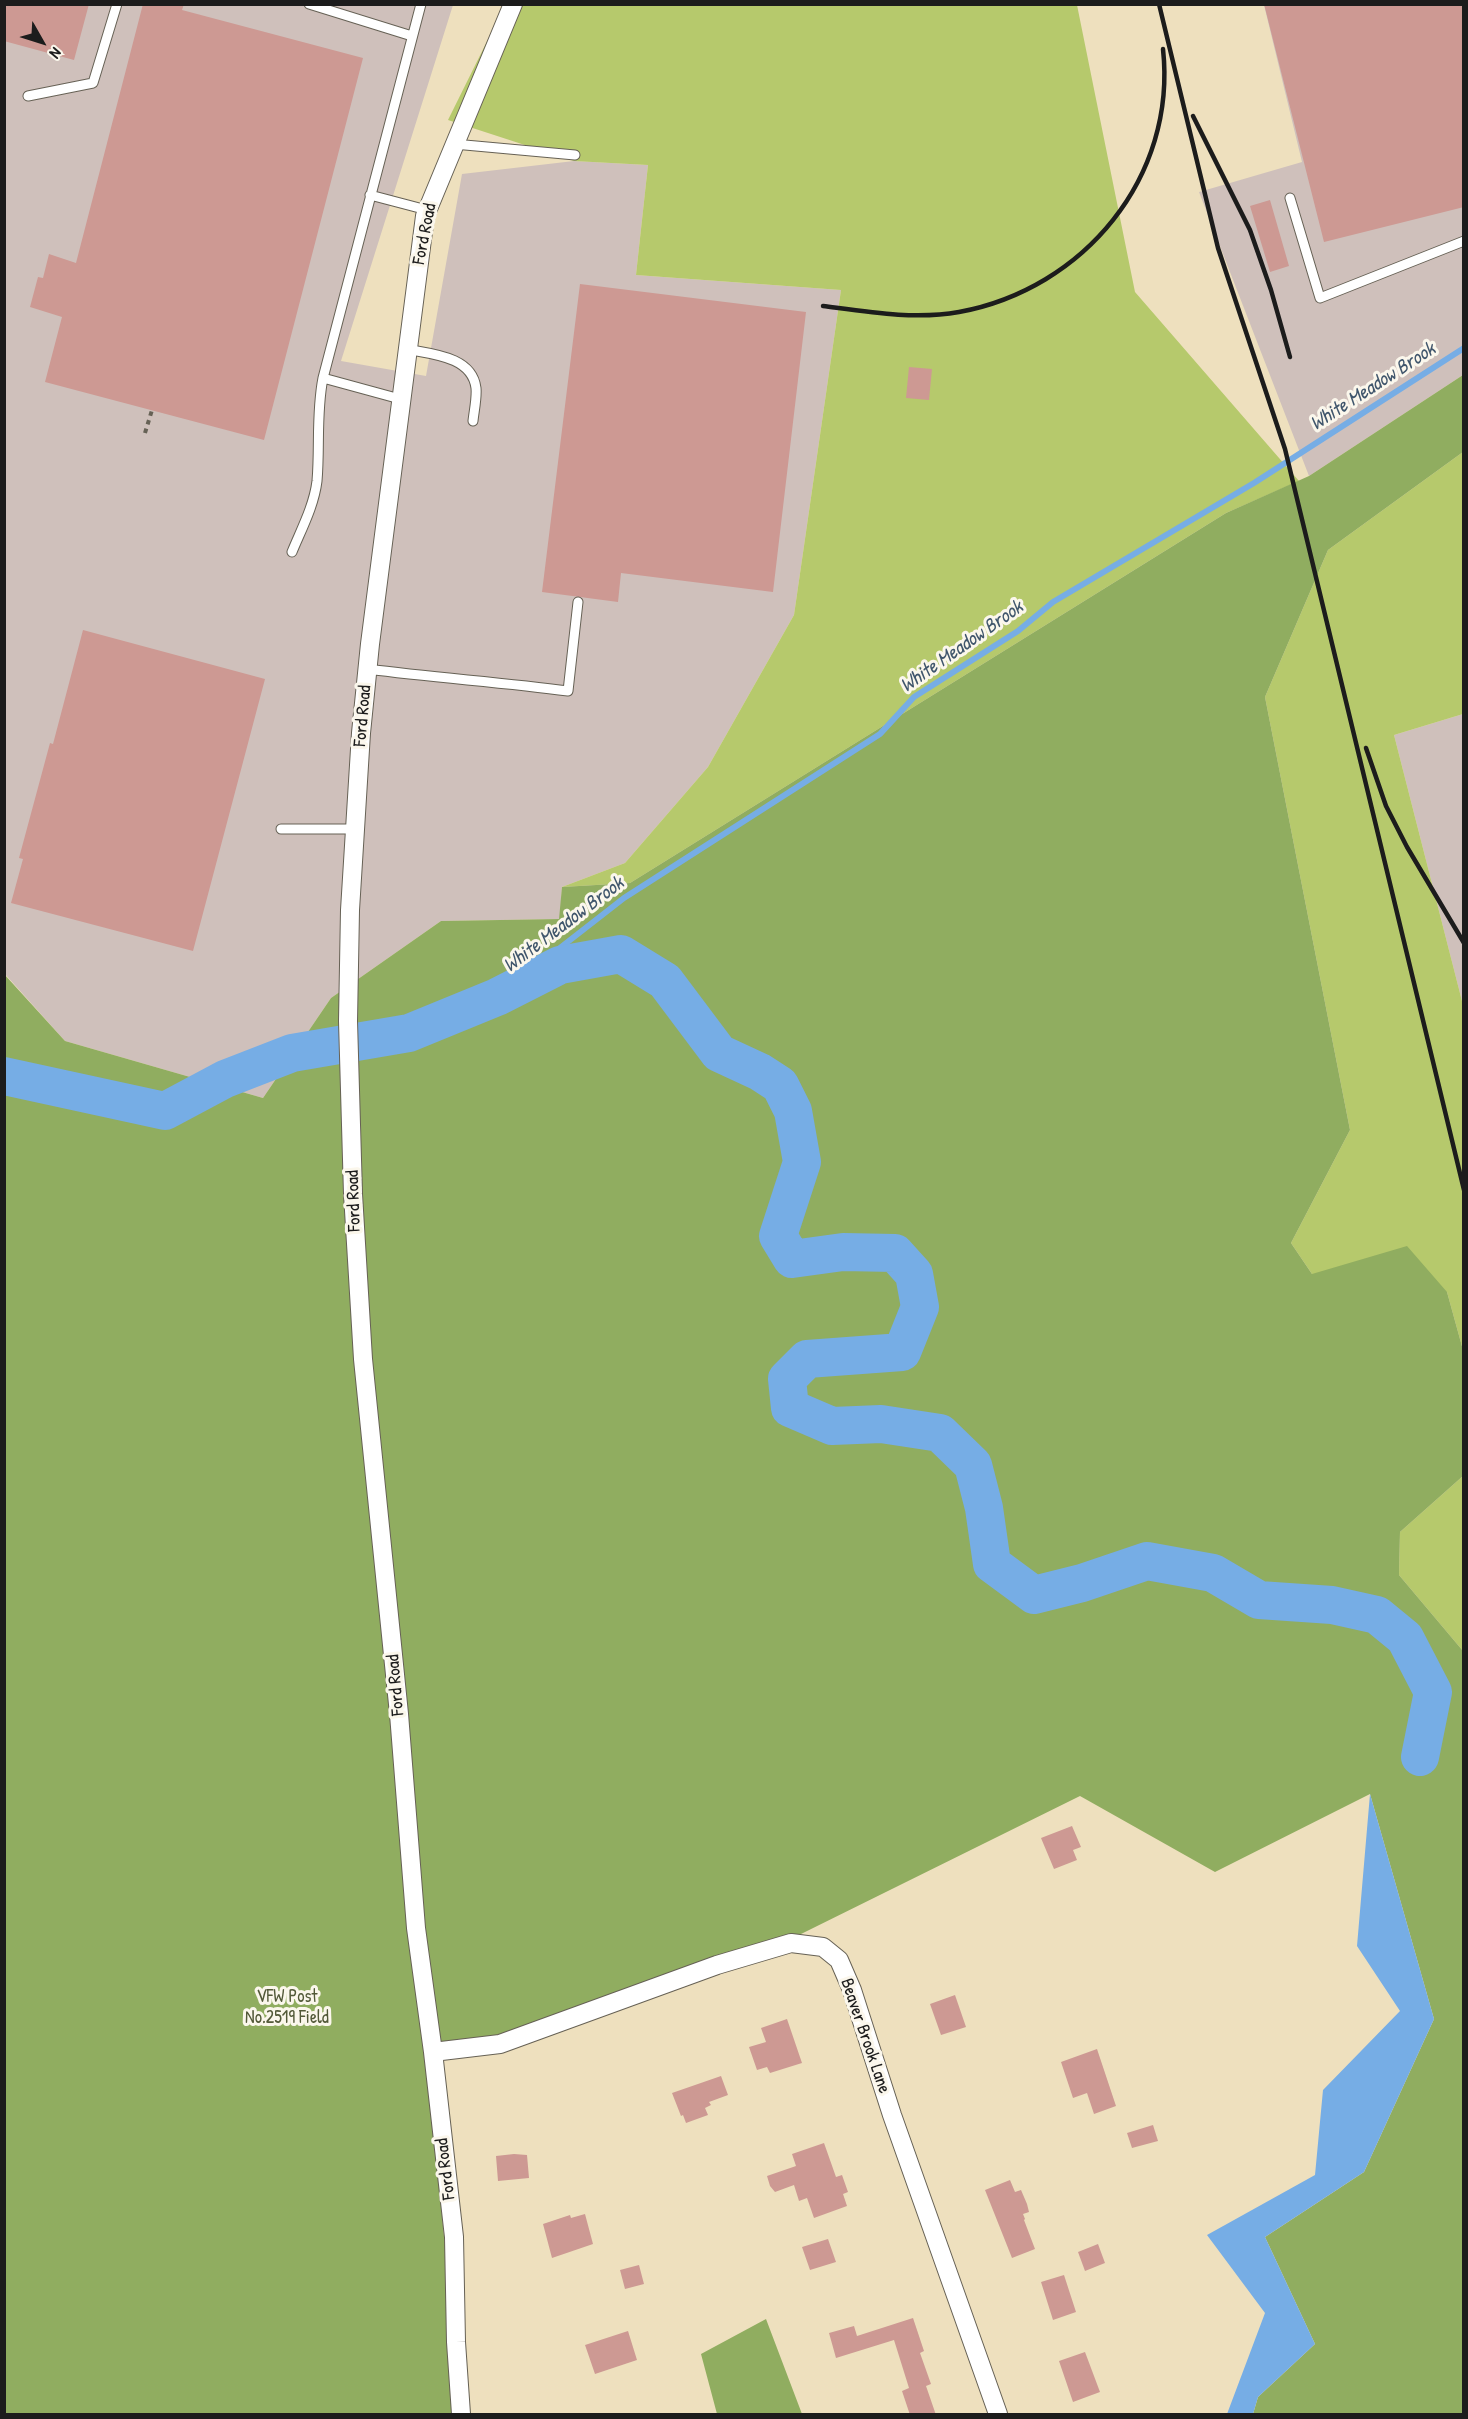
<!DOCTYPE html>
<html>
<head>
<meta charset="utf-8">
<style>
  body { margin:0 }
  #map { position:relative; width:1468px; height:2419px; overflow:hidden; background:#eee0be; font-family:"Patrick Hand",sans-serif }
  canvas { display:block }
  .frame { position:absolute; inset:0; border:6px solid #1c1c1c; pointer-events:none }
  .north { position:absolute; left:12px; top:12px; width:60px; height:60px; -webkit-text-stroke:4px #fbf7ec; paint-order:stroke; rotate:129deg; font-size:16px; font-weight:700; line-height:24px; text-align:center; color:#1c1c1c }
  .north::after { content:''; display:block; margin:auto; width:21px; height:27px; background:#1c1c1c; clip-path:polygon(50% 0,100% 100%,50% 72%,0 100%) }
</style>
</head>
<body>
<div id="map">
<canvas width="1468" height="2419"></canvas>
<div class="frame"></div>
<div class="north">N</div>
</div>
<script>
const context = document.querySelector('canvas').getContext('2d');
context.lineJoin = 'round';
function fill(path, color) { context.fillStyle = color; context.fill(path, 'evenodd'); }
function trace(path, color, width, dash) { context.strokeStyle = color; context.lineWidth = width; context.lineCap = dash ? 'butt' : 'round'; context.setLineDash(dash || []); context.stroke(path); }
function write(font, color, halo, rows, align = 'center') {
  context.font = font + ' "Patrick Hand",sans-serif'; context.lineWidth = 6; context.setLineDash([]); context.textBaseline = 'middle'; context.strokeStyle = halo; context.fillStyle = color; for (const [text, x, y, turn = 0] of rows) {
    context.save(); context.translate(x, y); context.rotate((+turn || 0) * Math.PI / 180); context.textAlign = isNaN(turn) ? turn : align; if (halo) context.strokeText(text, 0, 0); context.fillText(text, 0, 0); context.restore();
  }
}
fill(new Path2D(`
  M5,5H453L341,361L426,376L462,174L574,161L648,165L636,275L841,290L794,615L708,767L625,863L562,887L560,919L441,921L331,998L263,1098L65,1041L5,974Z
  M1264,5H1463V375L1309,476L1199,192L1302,162Z
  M1463,714V1005L1394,735Z`), '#cfc0bb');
fill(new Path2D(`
  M505,5H1077L1135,292L1299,481L1226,513L630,883L562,887L625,863L708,767L794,615L841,290L636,275L648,165L574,161L448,120Z
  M1463,452V714L1394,735L1463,1005V1350L1447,1292L1312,1274L1291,1243L1350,1130L1265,697L1328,550Z
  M1463,1476V1651L1399,1575L1400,1532Z`), '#b6c96c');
fill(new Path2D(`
  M1463,375V452L1328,550L1265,697L1350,1130L1291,1243L1312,1274L1407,1246L1447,1292L1463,1350V1476L1400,1532L1399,1575L1463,1651V2414H1253L1258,2397L1315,2344L1265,2237L1364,2172L1434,2019L1370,1794L1215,1872L1080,1796L799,1935L427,2058L461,2414H5L4,974L65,1041L263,1098L331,998L441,921L559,919L562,887L630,883L1226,513L1309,476Z
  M766,2319L802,2414H717L701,2354Z`), '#90ad60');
fill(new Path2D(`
  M1370,1794L1434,2019L1364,2172L1265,2237L1315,2344L1258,2397L1253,2414H1227L1265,2313L1207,2235L1315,2175L1323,2090L1400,2011L1357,1946Z`), '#76ade5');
trace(new Path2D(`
  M497,997L624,898L880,734L914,697L1018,631L1053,602L1254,483L1464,348`), '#76ade5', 6);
trace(new Path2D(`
  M4,1076L165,1111L225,1079L292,1053L409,1033L497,997L560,965L621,954L665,981L719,1053L760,1072L780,1085L793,1111L802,1162L778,1236L792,1259L843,1252L895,1253L914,1274L920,1307L902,1352L807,1359L787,1379L790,1408L832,1426L881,1424L940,1433L973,1465L984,1508L992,1564L1034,1595L1082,1583L1147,1561L1213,1573L1259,1600L1332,1605L1377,1615L1405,1638L1433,1692L1420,1757`), '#76ade5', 38);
fill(new Path2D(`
  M4,4H89L74,60L4,41Z
  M143,4H184L182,10L363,58L264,440L45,382L62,317L30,307L38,277L43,278L49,254L76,263Z
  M1264,4H1464V207L1324,242Z
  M1270,200L1289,266L1270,272L1250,206Z
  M580,284L806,312L773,592L621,573L618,602L542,592Z
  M909,367L932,369L929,400L906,398Z
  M83,630L265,679L193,951L11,903L23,859L19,858L50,743L53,744Z
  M1072,1826L1081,1847L1073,1850L1077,1860L1054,1869L1041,1838Z
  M955,1995L966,2027L941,2035L930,2004Z
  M787,2019L802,2063L770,2073L767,2067L757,2070L749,2047L766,2042L761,2028Z
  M1097,2049L1116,2106L1094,2114L1087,2093L1073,2098L1061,2062Z
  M721,2076L728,2095L709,2102L711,2105L705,2108L708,2115L686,2123L683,2115L681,2116L672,2093Z
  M1153,2125L1158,2141L1132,2148L1127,2133Z
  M824,2143L836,2177L842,2175L848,2192L843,2194L847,2206L814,2218L807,2198L799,2201L794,2185L775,2192L770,2186L767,2176L796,2166L792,2154Z
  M514,2154L527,2155L529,2178L498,2181L496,2156Z
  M1010,2180L1015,2192L1021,2190L1027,2204L1029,2212L1023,2214L1025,2219L1024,2220L1035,2249L1012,2258L985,2190Z
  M585,2214L593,2244L552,2258L543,2224L570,2215L571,2218Z
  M828,2239L836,2262L810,2270L802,2247Z
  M1098,2244L1105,2263L1085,2271L1078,2252Z
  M639,2265L644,2284L625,2289L620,2270Z
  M1064,2275L1076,2312L1053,2320L1041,2282Z
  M913,2318L924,2351L920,2353L931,2384L926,2386L936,2415H910L902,2391L909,2388L894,2340L836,2358L829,2333L854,2326L857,2336Z
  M628,2331L637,2360L595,2374L585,2345Z
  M1085,2352L1100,2392L1073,2402L1059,2361Z`), '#cd9993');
const service = new Path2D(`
  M309,4L412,36
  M28,96L93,83L117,4
  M454,144L575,155
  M370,195L427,210
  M1290,198L1320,298L1464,241
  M406,349C431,354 472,356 476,388C477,398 474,411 473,421
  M323,378L400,399
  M292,552C301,530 314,506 317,481C320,447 316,413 323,378L421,4
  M368,669C435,678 502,682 568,691L578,602
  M281,829H355`);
const minor = new Path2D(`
  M433,2052L500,2044L717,1965L791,1943L823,1947L839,1960L852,1990L892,2115L998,2414
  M461,2414L456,2342L454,2237L433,2052L416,1928L399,1714L363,1359L353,1194L348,1021L350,910L361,733L370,644L425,216L513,4`);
trace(service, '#666155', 11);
trace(minor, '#666155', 20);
trace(new Path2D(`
  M145,433L152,410`), '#666155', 4, [4.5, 4.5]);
trace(service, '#fff', 9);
trace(minor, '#fff', 18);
trace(new Path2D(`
  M1159,4L1218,248L1285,449L1464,1190
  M1193,116L1250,230L1271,290L1290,357
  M823,306C868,312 915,320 959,312C1084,289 1177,177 1163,49
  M1366,748L1386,806L1407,847L1464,943`), '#1c1c1c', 4.5);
write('18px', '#1c1c1c', '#fbf7ec', [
  ["Ford Road",425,234,-79],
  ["Ford Road",363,716,-85],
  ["Ford Road",354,1201,-92],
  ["Ford Road",396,1685,-95],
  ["Beaver Brook Lane",865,2036,71],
  ["Ford Road",446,2169,-97]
]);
write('18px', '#525938', '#fbf7ec', [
  ["VFW Post",287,1997],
  ["No.2519 Field",287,2018]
]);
write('italic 20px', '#40566c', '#fbf7ec', [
  ["White Meadow Brook",1373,387,-33],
  ["White Meadow Brook",962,647,-35],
  ["White Meadow Brook",564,925,-37]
]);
</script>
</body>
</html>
